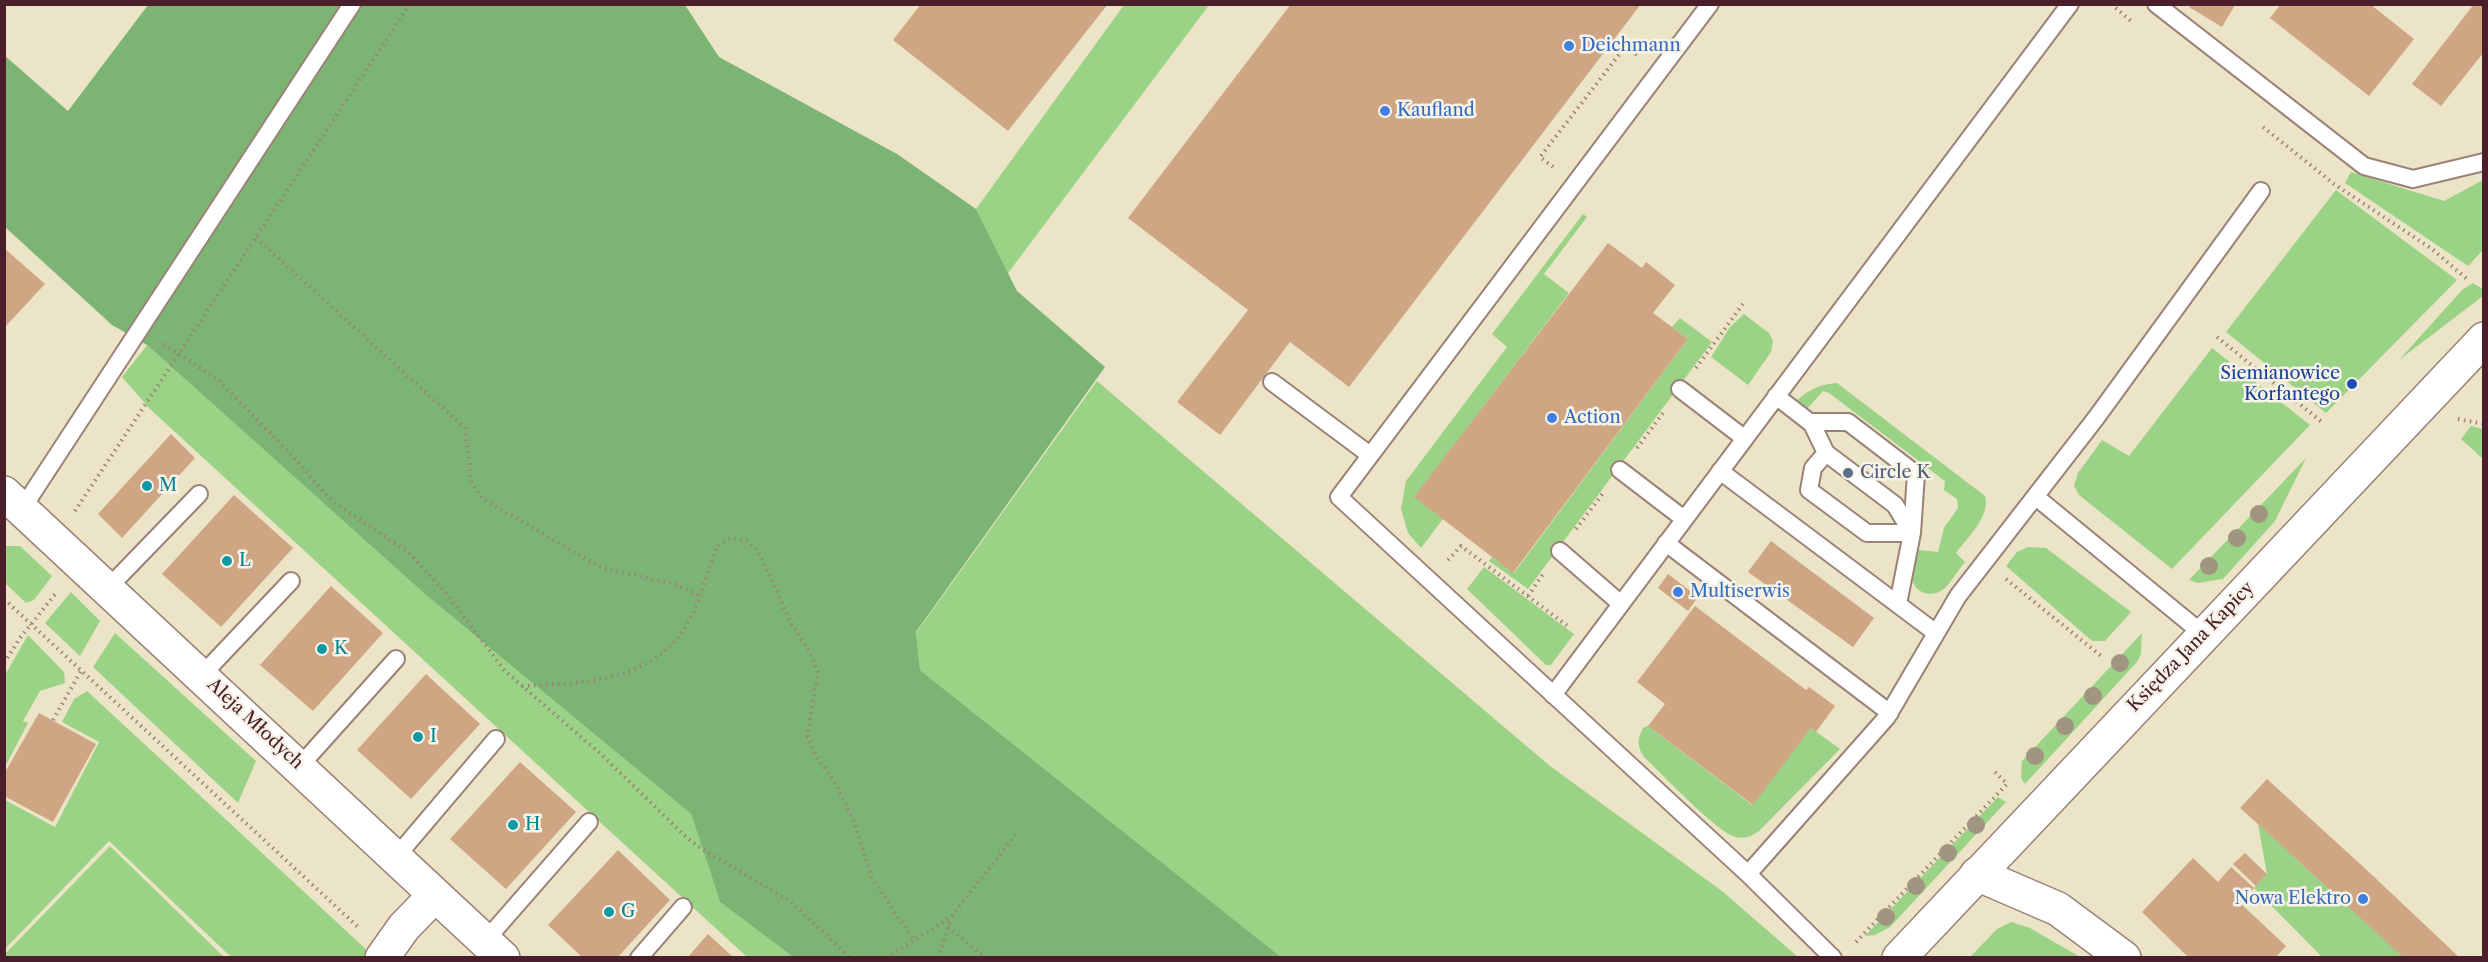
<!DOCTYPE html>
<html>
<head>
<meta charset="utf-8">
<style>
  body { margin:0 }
  #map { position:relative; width:2488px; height:962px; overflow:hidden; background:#ece4c6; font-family:"Libre Caslon Text",serif }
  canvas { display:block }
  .frame { position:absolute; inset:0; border:6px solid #4a1f2b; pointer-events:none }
</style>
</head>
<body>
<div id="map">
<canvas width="2488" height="962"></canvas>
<div class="frame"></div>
</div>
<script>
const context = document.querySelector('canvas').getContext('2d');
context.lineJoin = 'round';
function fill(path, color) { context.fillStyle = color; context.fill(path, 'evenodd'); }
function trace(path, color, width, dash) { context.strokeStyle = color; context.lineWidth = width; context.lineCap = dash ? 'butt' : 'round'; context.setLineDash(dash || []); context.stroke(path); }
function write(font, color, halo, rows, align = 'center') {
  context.font = font + ' "Libre Caslon Text",serif'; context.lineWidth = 5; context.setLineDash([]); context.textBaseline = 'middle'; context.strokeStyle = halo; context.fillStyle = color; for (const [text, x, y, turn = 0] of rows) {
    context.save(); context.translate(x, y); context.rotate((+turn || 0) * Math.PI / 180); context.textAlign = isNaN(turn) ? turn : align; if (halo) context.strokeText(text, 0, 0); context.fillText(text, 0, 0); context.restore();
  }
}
fill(new Path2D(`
  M1124,5H1209L1008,273L976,209Z
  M2351,172L2444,201L2483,180V250L2468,266L2345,183Z
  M2336,190L2457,280L2326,413L2226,332Z
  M1583,214L1587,217L1544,274L1569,293L1415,497L1443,519L1421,548L1408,533L1401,509L1406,481L1507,347L1492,334Z
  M2473,283L2483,289V296L2399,360L2462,290Z
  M1744,314L1769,333L1773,341L1771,352L1748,385L1711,357L1730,327Z
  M1680,318L1712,342L1528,589L1489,561L1492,557L1514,573L1688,339L1672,327Z
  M147,345L427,596L691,814L720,902L793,957H747L150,409L122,377Z
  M2212,348L2310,425L2172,569L2079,495L2074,486L2078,473L2102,440L2129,456Z
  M1097,381L1550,766L1722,891L1798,957H1281L920,670L916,633Z
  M1837,383L1985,496C1991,516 1967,538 1956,553L1965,562C1958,570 1952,581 1945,588C1933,599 1914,594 1912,578C1912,569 1917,558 1919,550L1938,552L1944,528L1958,508L1957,499L1944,490L1945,481L1829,393L1823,391L1806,410L1793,405C1805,391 1819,384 1837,383Z
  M2471,426L2483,429V459L2461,439Z
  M2306,458L2275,521L2223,579L2198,583L2189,580Z
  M4,546H20L52,576L34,600L26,603L5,583Z
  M2028,547L2046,548L2131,612L2105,641H2092L2006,566L2017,552Z
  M1484,567L1574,634L1551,665H1546L1467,589Z
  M71,592L100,621L80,656L45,623Z
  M115,633L256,761L238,803L93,667Z
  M2142,633L2141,654L2137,662L2025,784L2021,778L2022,761Z
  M28,635L64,672L65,683L40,691L23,721L28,723L5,767V675Z
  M87,691L369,952L364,958L231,957L109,841L5,949V800L55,827L99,742L62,722L74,699Z
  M1648,726L1752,805L1811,728L1840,749L1759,831C1750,837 1743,840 1733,836C1714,829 1662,774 1644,757C1637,747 1637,739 1643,728Z
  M1998,797L2006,802L1890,927L1875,935L1865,936Z
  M2258,824L2404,957H2322L2254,888L2267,874Z
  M110,846L224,957H5V954Z
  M2011,922L2030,928L2080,957H1970L1997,929Z`), '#9bd386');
fill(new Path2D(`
  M148,5H685L719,57L897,154L976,209L1017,291L1105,367L916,632L920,670L1281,957H793L720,902L691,814L427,596L147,345L112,325L5,227L4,55L68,111Z`), '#7cb573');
fill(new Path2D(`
  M921,4H1108L1008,131L893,40Z
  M1291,4H1641L1349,387L1290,342L1220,435L1177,402L1248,310L1128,218Z
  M2281,4H2370L2414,39L2369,96L2270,18Z
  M2474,4H2484V52L2441,106L2412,84Z
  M2191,5H2235L2222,27L2189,7Z
  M1608,243L1642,268L1646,262L1675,285L1653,313L1688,339L1513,573L1414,497Z
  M4,248L45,284L4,328Z
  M171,434L195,458L122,538L98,514Z
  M234,495L293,548L221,627L162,574Z
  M1771,541L1874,618L1853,647L1748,572Z
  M1668,574L1698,597L1688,611L1658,588Z
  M331,586L383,633L313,711L260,665Z
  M1695,606L1806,690L1809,687L1835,706L1816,732L1811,728L1753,805L1648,726L1665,704L1637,682Z
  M426,674L480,724L411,799L357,750Z
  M39,713L96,744L53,822L4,796V774Z
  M520,762L576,812L506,889L450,839Z
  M2267,779L2370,873L2460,958H2404L2258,824L2240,808Z
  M618,850L670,900L617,958H583L548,925Z
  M2245,853L2267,874L2256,886L2233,864Z
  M2193,858L2218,882L2231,867L2254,888L2242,901H2238L2286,946L2275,958H2189L2142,912Z
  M708,934L734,958H687Z`), '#cea684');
const service = new Path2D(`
  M1710,4L1339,497L1748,874
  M2156,4L2364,166L2413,179L2484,162
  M1272,382L1370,455
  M1680,389L1744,438
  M1776,396L1812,424L1826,453L1895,505L1912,533L1898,604
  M1810,422H1848L1916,474L1912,533H1867L1809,490L1813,468L1826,453
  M1620,470L1684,519
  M1720,471L1936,633
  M2036,497L2203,634
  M22,509L352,4
  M1666,543L1890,713
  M1560,551L1621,604
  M108,588L199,494
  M202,675L291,581
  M1553,695L2070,4
  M299,767L396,659
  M396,857L496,739
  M485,941L589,822
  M639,958L683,907
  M1833,958L1748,874L1887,717L1958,596L2096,418L2261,191`);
const minor = new Path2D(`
  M4,493L503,958
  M1977,874L2058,909L2124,958
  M382,958L404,927L435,895`);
const tertiary = new Path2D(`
  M1899,958L2484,339`);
trace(service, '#9b8278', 20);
trace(minor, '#9b8278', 36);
trace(tertiary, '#9b8278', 36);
trace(new Path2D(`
  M2111,4L2131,21
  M2263,127L2334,184L2432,249L2467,279
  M1553,167L1540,157L1625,47L1637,55
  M256,238L465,428L472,484L483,499L602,568L675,584L700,596
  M2217,337L2323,423
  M164,344L217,379L286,449L332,501L408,552L445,592L505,671L604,757L686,837L702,849L790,901L850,958
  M1696,368L1743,304
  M2458,419L2484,424
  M1637,448L1663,413
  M75,511L410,4
  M1576,529L1604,492
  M1448,560L1461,546L1569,627
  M2006,579L2101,656
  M1528,596L1543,574
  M4,599L358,927
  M4,663L20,638L57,592
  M522,686C579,683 648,684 684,629C701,604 706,572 718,545L732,538L747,541L758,551L791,623L810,652L818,673L807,735L816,756L836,784L855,824L872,879L913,939
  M53,720L81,671
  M948,927L986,958
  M1856,942L2007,784L1993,770
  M886,958L951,917L1017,833
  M938,958L951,918`), '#9b8278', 4, [1.5, 4.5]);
trace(service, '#fff', 16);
trace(minor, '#fff', 33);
trace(tertiary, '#fff', 33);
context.fillStyle = '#a09580';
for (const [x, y] of [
  [2259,514],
  [2237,538],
  [2209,566],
  [2120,663],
  [2093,696],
  [2065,726],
  [2035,756],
  [1976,825],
  [1948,853],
  [1916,886],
  [1886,917]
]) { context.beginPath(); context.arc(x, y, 9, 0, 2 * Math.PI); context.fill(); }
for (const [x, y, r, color] of [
  [1569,46,6,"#3f7fe0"],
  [1385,111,6,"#3f7fe0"],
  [2352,384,6,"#1a4fb4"],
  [1552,418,6,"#3f7fe0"],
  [1848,473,6,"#5c6f8a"],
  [147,486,6,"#0f9aa8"],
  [227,561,6,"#0f9aa8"],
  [1678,592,6,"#3f7fe0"],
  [322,649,6,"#0f9aa8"],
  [418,737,6,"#0f9aa8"],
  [513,825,6,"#0f9aa8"],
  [2363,899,6,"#3f7fe0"],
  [609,912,6,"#0f9aa8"]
]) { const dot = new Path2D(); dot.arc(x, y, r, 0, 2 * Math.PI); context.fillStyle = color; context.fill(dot); trace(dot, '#f7f3e8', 2); }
write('18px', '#366cbe', '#f7f3e8', [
  ["Deichmann",1581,46],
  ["Kaufland",1397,111],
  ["Action",1564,418],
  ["Multiserwis",1690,592],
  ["Nowa Elektro",2351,899,"right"]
], 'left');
write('18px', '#164399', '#f7f3e8', [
  ["Siemianowice",2340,374],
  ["Korfantego",2340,395]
], 'right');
write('18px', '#4e5e75', '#f7f3e8', [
  ["Circle K",1860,473]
], 'left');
write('18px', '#0d838f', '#f7f3e8', [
  ["M",159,486],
  ["L",239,561],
  ["K",334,649],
  ["I",430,737],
  ["H",525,825],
  ["G",621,912]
], 'left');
write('18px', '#4a1f2b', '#f7f3e8', [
  ["Księdza Jana Kapicy",2191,647,-46],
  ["Aleja Młodych",255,724,43]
]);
</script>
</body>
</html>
